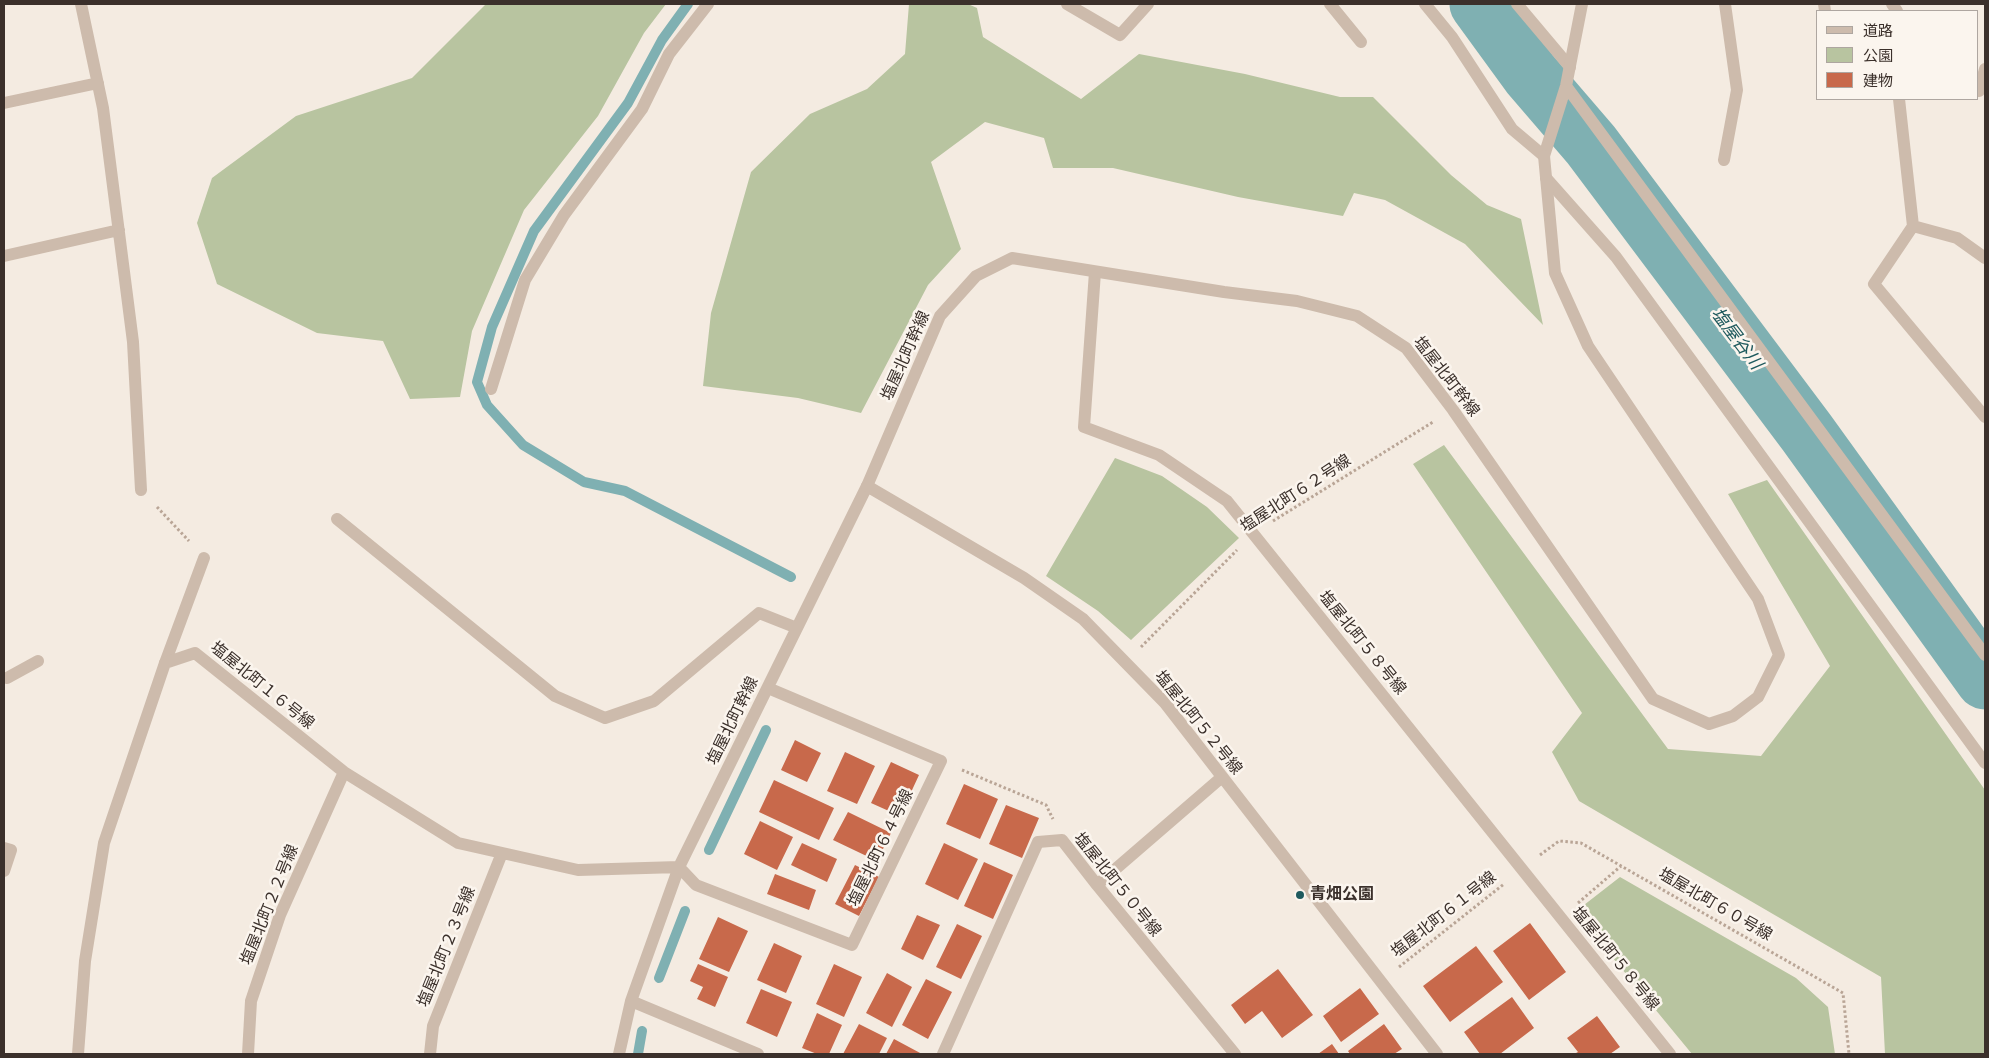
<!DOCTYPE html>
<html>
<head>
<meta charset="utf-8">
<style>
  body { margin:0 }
  #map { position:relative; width:1989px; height:1058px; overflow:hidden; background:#f4ebe1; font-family:"Space Grotesk","Noto Sans JP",sans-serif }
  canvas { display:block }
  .frame { position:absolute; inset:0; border:5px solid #3b302b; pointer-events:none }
  .legend { position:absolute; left:1816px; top:10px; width:162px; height:90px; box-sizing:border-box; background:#fbf5ee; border:1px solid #aea6a0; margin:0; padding:6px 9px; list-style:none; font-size:15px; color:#3b302b }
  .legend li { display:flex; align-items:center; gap:10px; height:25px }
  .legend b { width:25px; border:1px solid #aea6a0 }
</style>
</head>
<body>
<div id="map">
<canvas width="1989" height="1058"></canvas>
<div class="frame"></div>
<ul class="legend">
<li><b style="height:6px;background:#cdbbac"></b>道路</li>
<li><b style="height:14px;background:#b8c4a0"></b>公園</li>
<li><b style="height:14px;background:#c8694b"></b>建物</li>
</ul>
</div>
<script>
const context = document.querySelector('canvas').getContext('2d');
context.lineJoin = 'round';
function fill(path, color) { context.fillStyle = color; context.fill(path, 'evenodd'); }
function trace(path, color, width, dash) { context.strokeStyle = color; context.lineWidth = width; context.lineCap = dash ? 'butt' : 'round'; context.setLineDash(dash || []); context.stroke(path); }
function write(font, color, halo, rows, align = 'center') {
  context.font = font + ' "Space Grotesk","Noto Sans JP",sans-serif'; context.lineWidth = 5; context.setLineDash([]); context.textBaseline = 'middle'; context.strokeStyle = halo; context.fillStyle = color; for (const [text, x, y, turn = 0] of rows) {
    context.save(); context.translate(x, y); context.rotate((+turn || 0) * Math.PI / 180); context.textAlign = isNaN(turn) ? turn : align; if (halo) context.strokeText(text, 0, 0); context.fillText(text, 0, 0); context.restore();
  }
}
fill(new Path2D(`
  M486,4H666L644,33L598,116L524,210L472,331L460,397L410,399L383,341L317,333L217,284L197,223L212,178L296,116L412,78Z
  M909,4H968L977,8L983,37L1081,99L1139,54L1245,74L1340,97H1373L1451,175L1487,205L1521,219L1543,325L1465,244L1385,200L1354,193L1343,216L1238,197L1113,168H1053L1044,138L985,122L931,162L961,249L928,285L861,413L798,398L703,386L711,313L751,172L810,114L867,89L905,54Z
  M1444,445L1668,749L1761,756L1830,666L1728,494L1767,480L1985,790V1054H1885L1881,977L1579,801L1552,752L1582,713L1413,464Z
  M1115,458L1162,476L1207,507L1239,538L1131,640L1098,611L1046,576Z
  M1620,877L1796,978L1828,1007L1835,1054H1692L1575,912Z`), '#b8c4a0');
trace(new Path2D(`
  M688,4L662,40L628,103L534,231L492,327L477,382L487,405L523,445L584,482L625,491L791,577
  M709,850L766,730
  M659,978L685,911
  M638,1054L642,1031`), '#7fb0b2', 10);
trace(new Path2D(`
  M1479,4L1530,74L1591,145L1807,433L1985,680`), '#7fb0b2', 59);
fill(new Path2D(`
  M795,740L821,753L807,782L781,770Z
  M845,752L875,766L857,804L827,791Z
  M891,762L919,775L900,816L871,803Z
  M774,780L834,808L819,840L759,812Z
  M964,784L998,799L980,839L946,824Z
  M1006,805L1039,818L1022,858L989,844Z
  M848,812L891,833L877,861L833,840Z
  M760,821L793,837L777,870L744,854Z
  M802,843L837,859L827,882L791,865Z
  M944,843L978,859L958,900L925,884Z
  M984,862L1013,875L993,919L964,906Z
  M855,865L879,877L859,916L835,904Z
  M775,874L816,890L809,910L767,894Z
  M917,915L940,925L923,960L901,949Z
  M718,917L748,931L729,972L699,959Z
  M1530,923L1566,972L1529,1000L1493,951Z
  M957,924L982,936L961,979L936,967Z
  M774,943L802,956L786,993L757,980Z
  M1476,946L1503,982L1450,1022L1423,986Z
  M698,964L728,977L715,1007L697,999L703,987L690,981Z
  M834,964L862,977L844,1017L816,1004Z
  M1278,969L1313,1015L1282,1038L1262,1011L1245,1024L1231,1005Z
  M887,973L912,987L892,1027L866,1013Z
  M926,979L952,992L928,1039L902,1025Z
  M1360,988L1379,1014L1341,1042L1323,1016Z
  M761,989L792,1002L777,1037L746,1023Z
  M1512,997L1534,1028L1500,1054H1480L1464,1032Z
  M817,1013L842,1025L829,1054H817L802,1048Z
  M1597,1016L1620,1047L1610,1054H1574L1578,1052L1567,1038Z
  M859,1024L887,1038L879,1054H843Z
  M1384,1024L1402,1049L1394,1054H1350L1348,1051Z
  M894,1039L922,1054H886Z
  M1332,1044L1339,1054H1318Z`), '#c8694b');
trace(new Path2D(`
  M157,507L189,541
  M1273,521L1433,422
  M1141,647L1237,550
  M962,770L1046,805L1053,819
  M1540,855L1559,841L1581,843L1843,993L1849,1054
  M1578,903L1621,866
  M1399,967L1504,884`), '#b9a596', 3, [2.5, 2.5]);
trace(new Path2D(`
  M1517,4L1570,67
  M1824,4L1825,11
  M1899,99L1913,226L1874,284L1985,417
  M1724,160L1737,90L1725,4
  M1913,226L1957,238L1985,258`), '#cdbbac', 12);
trace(new Path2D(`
  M165,663L204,558`), '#cdbbac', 12);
trace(new Path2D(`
  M81,4L103,108L133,342L141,490
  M1067,4L1120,35L1148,4
  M1330,4L1361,42
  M1425,4L1452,37L1512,129L1544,156L1566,86L1582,4
  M1892,4L1897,11
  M1566,86L1985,655
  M1979,91L1985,69
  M4,103L98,83
  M1546,178L1616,257L1985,763
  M4,256L119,230
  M1095,272L1084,427L1159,455L1227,501L1670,1054
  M491,389L525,280L564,215L642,109L669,54L708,4
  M337,519L555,696L605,718L654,701L759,613L797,628
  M7,678L38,661
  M4,848L11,850L4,871
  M1097,885L1222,777
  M631,1001L758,1054
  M78,1054L85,961L104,843L165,663L195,653L344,772L458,843L578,870L679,867L696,885L852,945L941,761L768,688
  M248,1054L251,1001L280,915L344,772
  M430,1054L433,1026L502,853
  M619,1054L631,1001L679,867L867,486L1024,578L1083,619L1165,703L1437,1054
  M943,1054L1038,842L1062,840L1097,885L1235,1054`), '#cdbbac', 12);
trace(new Path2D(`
  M867,486L940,316L976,276L1012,258L1224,292L1297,301L1357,316L1406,348L1453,410L1653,699L1709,724L1733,716L1758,697L1779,655L1758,599L1588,346L1555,273L1544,156`), '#cdbbac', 12);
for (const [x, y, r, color] of [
  [1300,895,5,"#1f5a5e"]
]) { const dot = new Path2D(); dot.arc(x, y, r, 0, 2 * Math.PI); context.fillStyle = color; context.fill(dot); trace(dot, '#fbf5ee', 2); }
write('16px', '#3b302b', '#fbf5ee', [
  ["塩屋北町幹線",906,356,-66],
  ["塩屋北町幹線",1446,377,52],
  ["塩屋北町６２号線",1296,494,-33],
  ["塩屋北町５８号線",1362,643,51],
  ["塩屋北町１６号線",262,686,39],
  ["塩屋北町幹線",733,721,-64],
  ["塩屋北町５２号線",1198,723,51],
  ["塩屋北町６４号線",881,848,-64],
  ["塩屋北町５０号線",1117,885,51],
  ["塩屋北町２２号線",270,905,-68],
  ["塩屋北町６０号線",1715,905,30],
  ["塩屋北町６１号線",1444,915,-38],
  ["塩屋北町２３号線",447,947,-68],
  ["塩屋北町５８号線",1615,959,51]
]);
write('bold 16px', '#3b302b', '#fbf5ee', [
  ["青畑公園",1310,895]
], 'left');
write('italic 18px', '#1f5a5e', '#fbf5ee', [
  ["塩屋谷川",1736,339,53]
]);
</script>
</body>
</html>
